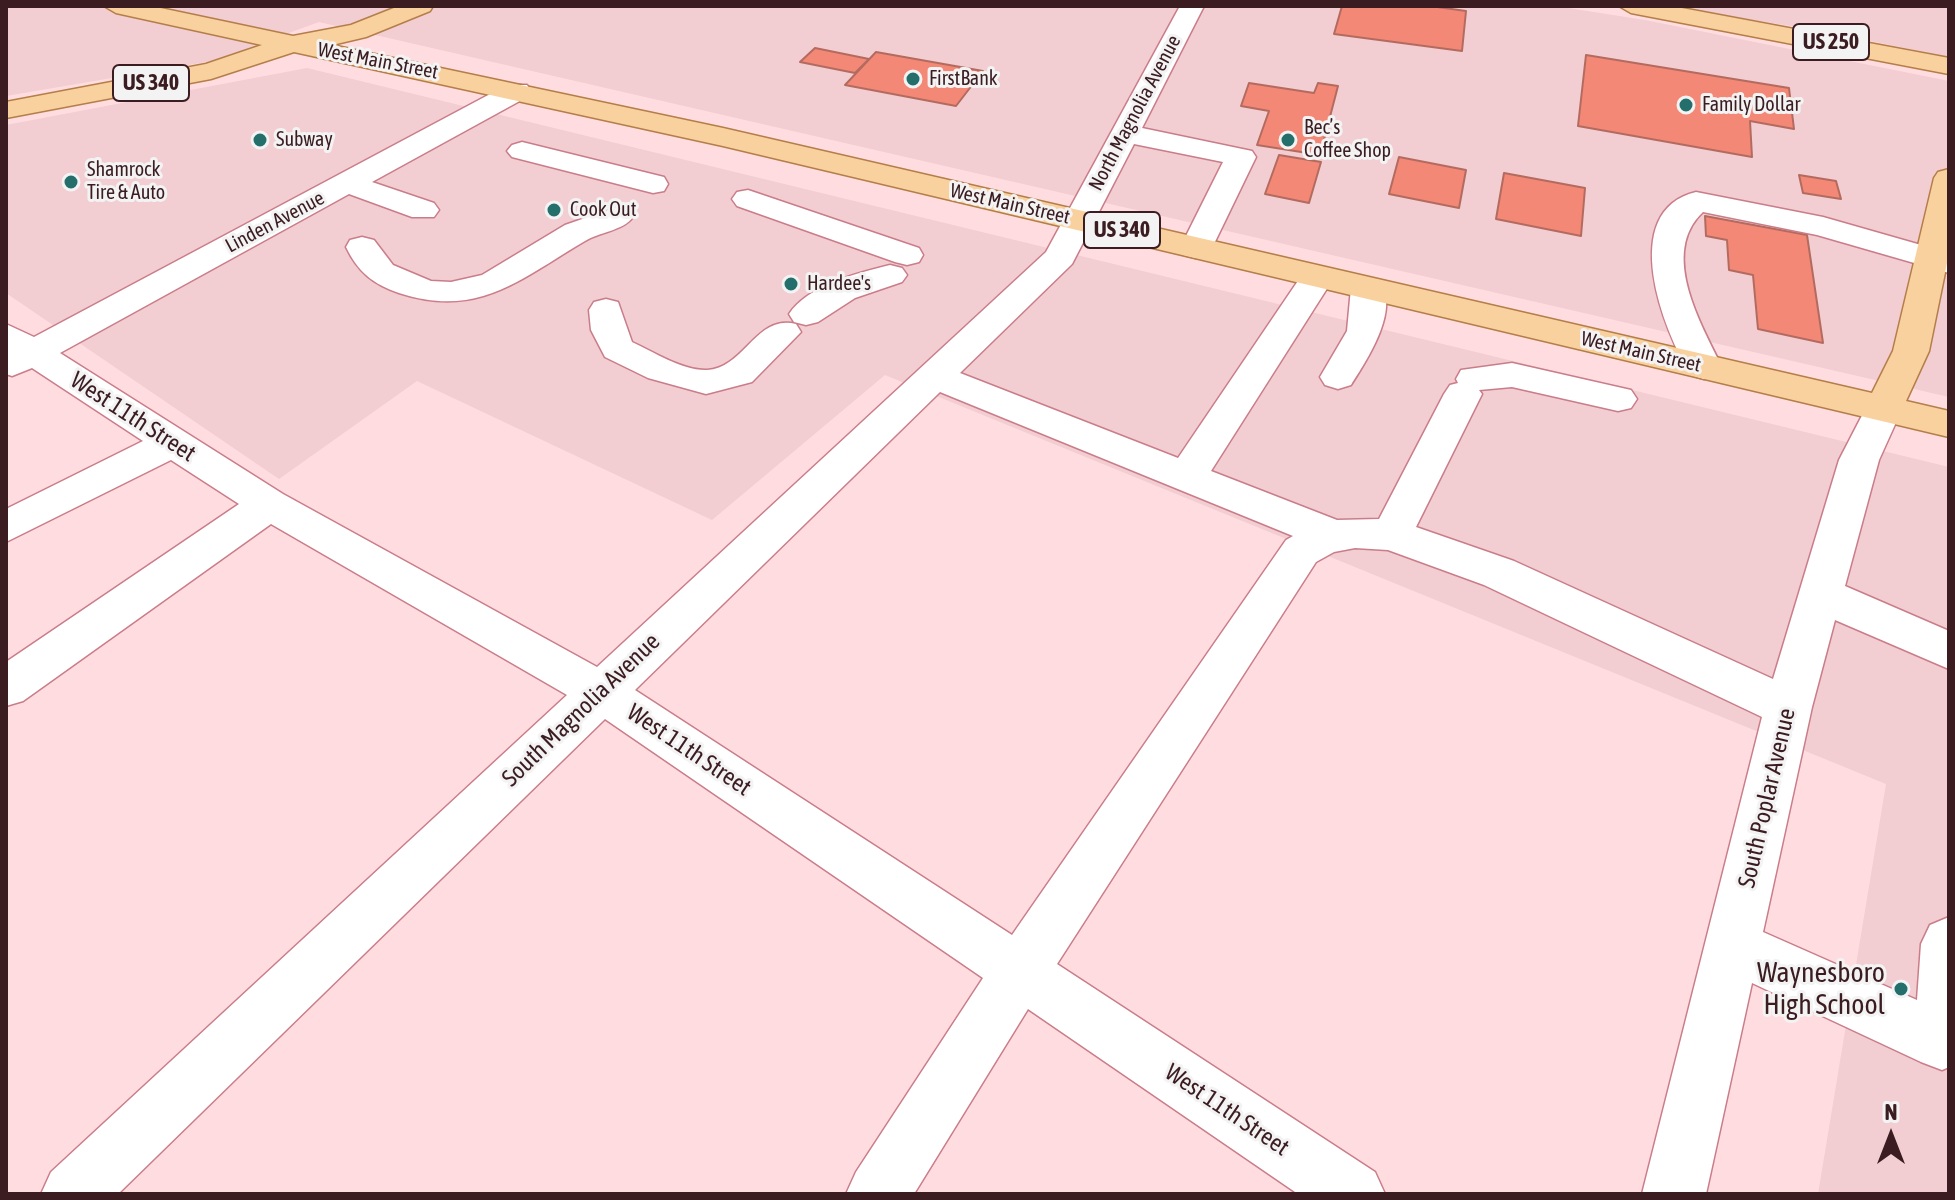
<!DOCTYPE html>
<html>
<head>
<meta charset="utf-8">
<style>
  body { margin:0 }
  #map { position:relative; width:1955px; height:1200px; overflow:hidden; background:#ffdce0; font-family:"Asap Condensed",sans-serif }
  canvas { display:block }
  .frame { position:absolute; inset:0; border:8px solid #3a1c21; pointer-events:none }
  .north { position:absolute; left:1851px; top:1096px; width:80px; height:80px; -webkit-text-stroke:6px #f3f3f3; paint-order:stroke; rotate:0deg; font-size:22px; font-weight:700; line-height:32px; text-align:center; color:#3a1c21 }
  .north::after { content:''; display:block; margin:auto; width:28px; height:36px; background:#3a1c21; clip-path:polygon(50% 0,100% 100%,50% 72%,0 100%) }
</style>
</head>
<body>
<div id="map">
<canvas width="1955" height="1200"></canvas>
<div class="frame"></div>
<div class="north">N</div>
</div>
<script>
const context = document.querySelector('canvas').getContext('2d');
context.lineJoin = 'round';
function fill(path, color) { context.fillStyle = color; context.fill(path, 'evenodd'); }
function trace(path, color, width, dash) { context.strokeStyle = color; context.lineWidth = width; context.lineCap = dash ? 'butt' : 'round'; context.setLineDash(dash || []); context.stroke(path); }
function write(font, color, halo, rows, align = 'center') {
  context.font = font + ' "Asap Condensed",sans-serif'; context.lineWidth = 6; context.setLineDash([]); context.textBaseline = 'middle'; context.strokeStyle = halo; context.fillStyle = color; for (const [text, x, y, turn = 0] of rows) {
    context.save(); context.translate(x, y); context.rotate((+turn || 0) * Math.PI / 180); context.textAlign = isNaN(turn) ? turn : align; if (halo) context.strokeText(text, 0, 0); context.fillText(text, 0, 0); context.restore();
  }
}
fill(new Path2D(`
  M6,6H1555L1645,20L1949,81V397L319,22L212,61L6,96Z
  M1665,6H1949V57L1816,30Z
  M307,68L1949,467V1194H1818L1886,784L885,375L712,520L417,381L279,479L6,293V125Z`), '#f2cdd1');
const building = new Path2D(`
  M1342,6H1430L1466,11L1462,51L1334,34Z
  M815,48L869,59L855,73L800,62Z
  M876,52L983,71L956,106L845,85Z
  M1586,55L1789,88L1794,129L1750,121L1752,157L1578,126Z
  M1249,83L1314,93L1318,83L1338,86L1320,155L1257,145L1269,111L1241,106Z
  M1279,155L1321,162L1309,203L1265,194Z
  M1399,157L1466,170L1459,208L1389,194Z
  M1504,173L1585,188L1581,236L1496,219Z
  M1799,175L1836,181L1841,199L1803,193Z
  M1705,216L1807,235L1823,343L1758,329L1753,275L1729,270L1727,240L1706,236Z`);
fill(building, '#f48877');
trace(building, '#b46b5f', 2);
const minor = new Path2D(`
  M1180,6H1204L1142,128L1252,151L1256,157L1212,248L1208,255L1196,258L1184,255L1180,248L1223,162L1134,144L1072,264L960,373L1178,458L1306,269L1318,266L1330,269L1335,276L1211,471L1337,520L1379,519L1444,394L1450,385L1458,383L1456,379L1461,370L1512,363L1631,390L1637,399L1631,408L1618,411L1512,387L1479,390L1482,394L1416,527L1514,561L1773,679L1839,460L1870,400L1883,396L1896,400L1902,409L1879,460L1845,586L1949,631V669L1835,620L1812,707L1763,932L1917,1000L1921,944L1930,925L1949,917V1067L1942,1070L1921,1062L1752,983L1706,1194H1642L1762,717L1484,585L1388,550L1355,548L1334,552L1316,562L1057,964L1375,1172L1385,1194H1298L1028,1009L914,1194H846L856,1172L983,978L605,719L118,1194H41L51,1172L567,695L271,524L23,701L6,706V662L239,504L171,460L6,542V509L143,441L32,368L12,376L6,374V324L34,337L507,85H527L531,91L527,97L372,182L434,203L439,210L434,217H412L349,194L60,353L283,494L597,667L1046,252ZM940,392L1293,536L1286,540L1012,935L635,690Z
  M522,142L664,177L668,184L664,191L653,193L512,157L507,151L512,145Z
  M748,190L919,248L923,255L919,262L907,265L895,262L737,206L732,199L737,192Z
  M1696,192L1823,217L1949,253V273L1817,235L1703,212C1659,253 1701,324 1722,367L1717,375L1704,379L1691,375C1663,331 1617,211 1696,192Z
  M617,207L628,210L633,217C623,231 599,232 585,241C520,279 479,319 399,293C373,284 358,272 346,247L350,240L362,237L374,240L393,265L431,281L451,282L482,275L565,225Z
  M890,265L902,268L907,275L902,282L855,298L818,322L806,325L794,322L789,314C808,285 858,273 890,265Z
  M1368,278L1380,281C1400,310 1367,360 1351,385L1338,389L1325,385L1320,377L1347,331L1351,288L1356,281Z
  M606,299L618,302L632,342C654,352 683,371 707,370C745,368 756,314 796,324L801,332L752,382L706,394L648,378L605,357L591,330L589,310L594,302Z`);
const major = new Path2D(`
  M104,6H151L293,36L351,25L399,6H433L430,11L366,37L332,45L723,128L1872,393L1893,351L1934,178L1938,172L1949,169V253L1929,351L1906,401L1949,411V437L723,146L294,52L211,79L6,118V102L206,64L262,45L116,13Z
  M1619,6H1671L1949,58V74L1631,13Z`);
trace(minor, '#ca7d89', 3);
trace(major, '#b47e49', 3);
fill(minor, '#fff');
fill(major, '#f9d19e');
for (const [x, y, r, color] of [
  [913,79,8,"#246f6b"],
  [1686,105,8,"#246f6b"],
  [260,140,8,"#246f6b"],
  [1288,140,8,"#246f6b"],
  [71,182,8,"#246f6b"],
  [554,210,8,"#246f6b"],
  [791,284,8,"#246f6b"],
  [1901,989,8,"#246f6b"]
]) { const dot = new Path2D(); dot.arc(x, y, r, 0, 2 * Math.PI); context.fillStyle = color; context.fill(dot); trace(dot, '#f3f3f3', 3); }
write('20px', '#3a1c21', '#f3f3f3', [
  ["West Main Street",378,61,11],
  ["North Magnolia Avenue",1135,113,-62],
  ["West Main Street",1010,204,13],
  ["Linden Avenue",275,222,-28],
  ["West Main Street",1641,352,13]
]);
write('20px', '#3a1c21', '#f3f3f3', [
  ["FirstBank",929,79],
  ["Family Dollar",1702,105],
  ["Bec’s",1304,128],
  ["Coffee Shop",1304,151],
  ["Subway",276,140],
  ["Shamrock",87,170],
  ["Tire & Auto",87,193],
  ["Cook Out",570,210],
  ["Hardee's",807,284]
], 'left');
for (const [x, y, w] of [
  [1831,42,76],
  [151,83,76],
  [1122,230,76]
]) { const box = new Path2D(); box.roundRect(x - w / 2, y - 18, w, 36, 6); context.fillStyle = '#f3f3f3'; context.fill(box); trace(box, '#3a1c21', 2); }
write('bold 22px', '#3a1c21', null, [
  ["US 250",1831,42],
  ["US 340",151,83],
  ["US 340",1122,230]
]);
write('24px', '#3a1c21', '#f3f3f3', [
  ["West 11th Street",133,417,33],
  ["South Magnolia Avenue",581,710,-44],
  ["West 11th Street",689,750,34],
  ["South Poplar Avenue",1767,798,-77],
  ["West 11th Street",1227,1110,34]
]);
write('28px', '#3a1c21', '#f3f3f3', [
  ["Waynesboro",1885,973],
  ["High School",1885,1005]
], 'right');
</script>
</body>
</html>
